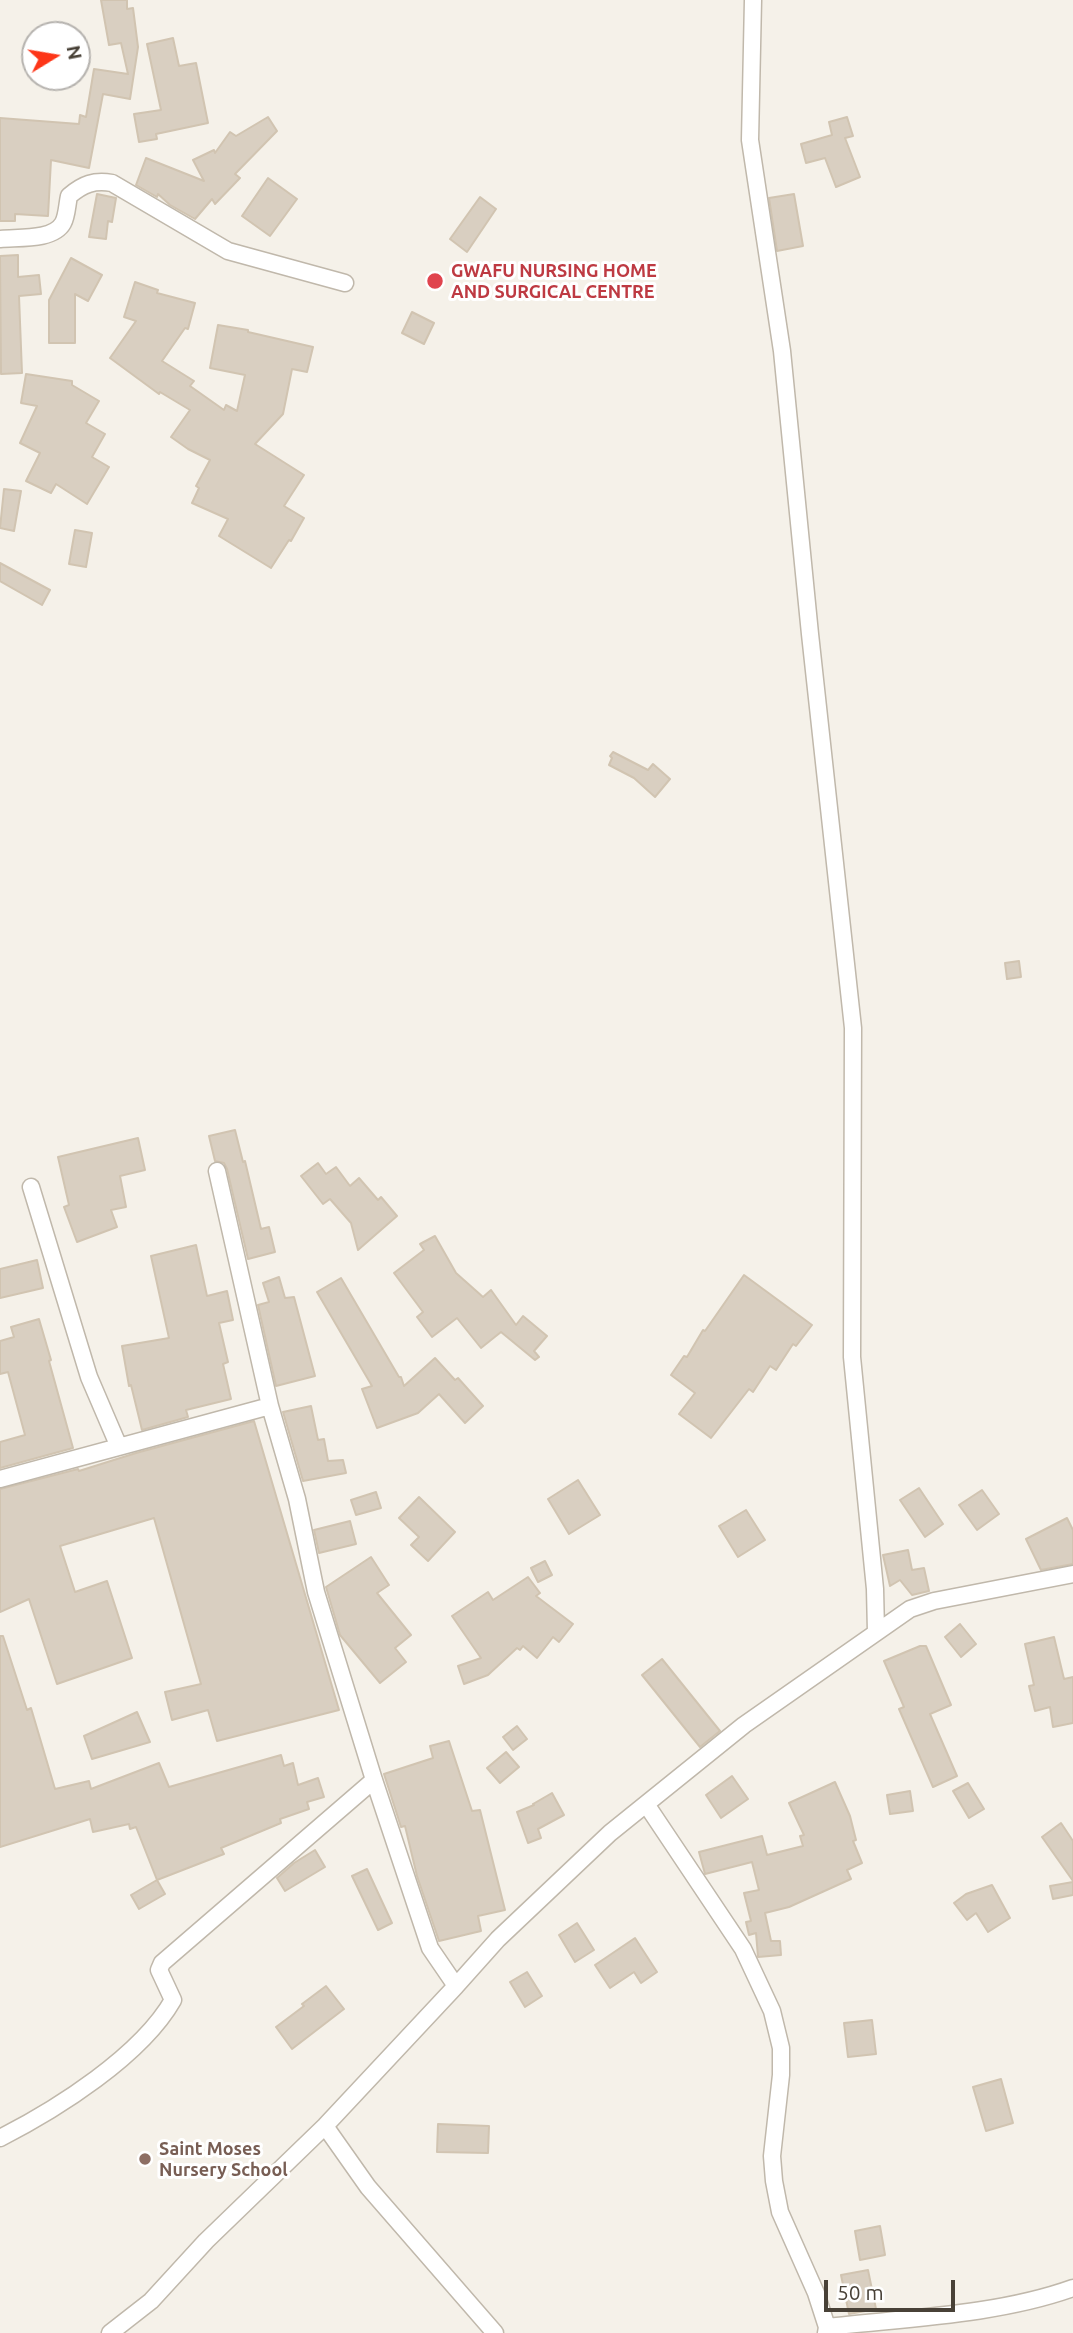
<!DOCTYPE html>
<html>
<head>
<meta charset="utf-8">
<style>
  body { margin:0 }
  #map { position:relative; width:1073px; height:2333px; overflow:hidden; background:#f5f1e9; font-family:Ubuntu,sans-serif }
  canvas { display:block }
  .north { position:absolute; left:21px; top:21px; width:70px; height:70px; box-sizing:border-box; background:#fff; border:2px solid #b6b3af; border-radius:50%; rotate:79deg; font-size:19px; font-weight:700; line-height:28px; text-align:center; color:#484137 }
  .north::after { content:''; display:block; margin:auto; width:24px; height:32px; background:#fd3618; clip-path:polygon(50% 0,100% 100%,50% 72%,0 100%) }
  .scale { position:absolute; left:824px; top:2280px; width:131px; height:32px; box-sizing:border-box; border:4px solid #484137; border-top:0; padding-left:9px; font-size:21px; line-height:24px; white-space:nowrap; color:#484137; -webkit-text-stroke:5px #fff; paint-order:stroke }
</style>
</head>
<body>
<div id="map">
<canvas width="1073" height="2333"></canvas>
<div class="north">N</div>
<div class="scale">50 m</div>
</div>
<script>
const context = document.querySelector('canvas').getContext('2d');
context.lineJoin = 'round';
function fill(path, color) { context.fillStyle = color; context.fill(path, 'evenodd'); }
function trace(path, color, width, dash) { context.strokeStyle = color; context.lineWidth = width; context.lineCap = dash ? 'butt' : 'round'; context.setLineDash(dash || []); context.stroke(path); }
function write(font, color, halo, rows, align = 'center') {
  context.font = font + ' Ubuntu,sans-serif'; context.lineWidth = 6; context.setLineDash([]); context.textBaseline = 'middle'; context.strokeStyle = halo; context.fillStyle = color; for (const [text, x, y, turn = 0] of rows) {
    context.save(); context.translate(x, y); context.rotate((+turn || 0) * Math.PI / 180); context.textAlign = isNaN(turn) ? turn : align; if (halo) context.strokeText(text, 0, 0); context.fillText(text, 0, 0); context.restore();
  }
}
const building = new Path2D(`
  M101,0H127V9L133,8L138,47L130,99L103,94L89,168L51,160L48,216L15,214V221H0V118L79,124L80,115L86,117L94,69L128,74L121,43L109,45Z
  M173,38L179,66L196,63L208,123L156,134L157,139L139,142L134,114L161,110L147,44Z
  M268,117L277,131L235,174L240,178L215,204L212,199L195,219L170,205L158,194L157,197L136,185L146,158L204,181L193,160L214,150L215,153L230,132L236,136Z
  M847,117L853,136L845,138L860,177L836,187L825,158L806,163L801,144L832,135L829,122Z
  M268,178L297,199L270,236L242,216Z
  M97,194L116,198L112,222L108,221L106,239L89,237Z
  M794,194L803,246L777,251L769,198Z
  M480,197L496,209L467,252L450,239Z
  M18,255V277L39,275L41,294L19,296L22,373L1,374L0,256Z
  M71,258L102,275L88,301L75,294V343H49V300Z
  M135,282L158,290L157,293L195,303L188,329L185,328L162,361L194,381L190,386L224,410L226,405L237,411L245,375L210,368L218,325L248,330V332L313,347L307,372L292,369L283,414L255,444L304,475L284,506L304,518L291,541L289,540L271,568L219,536L228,519L192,503L199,488L196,486L210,460L188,449L171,437L190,410L160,392L159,394L110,358L136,321L124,317Z
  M412,312L434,323L424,344L402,333Z
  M26,374L72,381V385L99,401L86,423L105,434L92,457L109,467L87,504L56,484L51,493L26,481L40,453L20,443L37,406L21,403Z
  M4,489L21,491L14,531L0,528Z
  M75,530L92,533L86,567L69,564Z
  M0,563L50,590L42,605L0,581Z
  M613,752L648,770L653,764L670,779L655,797L634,778L609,765L612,758L610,756Z
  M1019,961L1021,977L1007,979L1005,963Z
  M235,1130L243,1162L245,1161L261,1229L269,1227L275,1252L248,1259L227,1169L224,1163L215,1161L209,1136Z
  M138,1138L145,1170L120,1176L126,1207L111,1210L117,1227L77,1242L64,1207L69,1205L58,1157Z
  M318,1163L326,1174L336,1167L350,1186L359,1178L378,1200L381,1197L397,1216L358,1250L351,1223L330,1199L323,1204L301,1176Z
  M435,1236L456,1273L483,1297L491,1290L516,1325L523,1316L547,1336L534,1351L539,1357L535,1360L501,1332L481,1348L457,1318L432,1337L417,1317L423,1312L394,1273L424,1250L420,1244Z
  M196,1245L207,1296L227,1291L233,1320L219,1323L228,1362L223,1364L231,1399L186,1410L188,1417L142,1430L131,1385L129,1386L122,1346L169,1338L151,1256Z
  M37,1260L43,1288L0,1298V1269Z
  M744,1275L812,1325L796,1346L793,1344L776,1370L770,1366L753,1392L749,1389L711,1438L679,1414L695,1393L671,1375L684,1356L687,1357L703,1330L705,1331Z
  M279,1277L285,1298L294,1297L315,1376L276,1386L258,1305L269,1302L263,1283Z
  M341,1278L399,1377H401L404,1386L435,1358L455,1380L458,1378L483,1406L465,1423L439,1394L418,1413L377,1428L362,1389L372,1386L317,1292Z
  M39,1319L51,1360L49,1361L73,1448L0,1468V1442L25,1435L8,1372L0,1374V1341L14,1337L11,1327Z
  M311,1406L318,1440L324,1439L328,1461L343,1460L346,1473L303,1481L283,1412Z
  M254,1421L339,1710L217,1741L208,1710L172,1720L165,1692L201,1684L154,1518L60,1546L75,1592L107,1581L132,1658L57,1684L29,1599L0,1612V1489L78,1469L79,1471L136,1453Z
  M578,1480L600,1515L569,1534L548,1499Z
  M919,1488L943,1524L925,1537L900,1500Z
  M982,1490L999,1514L977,1530L959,1505Z
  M376,1492L381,1508L356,1515L351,1500Z
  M419,1497L455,1532L428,1561L411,1545L419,1537L399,1518Z
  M746,1510L765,1540L738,1557L719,1526Z
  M1067,1518L1073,1530V1564L1041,1570L1026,1539Z
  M350,1521L356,1544L319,1553L314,1530Z
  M908,1550L912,1570L924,1568L929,1591L912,1595L900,1580L890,1586L883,1555Z
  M371,1557L389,1585L377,1593L411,1635L395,1648L406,1662L380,1683L340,1635L326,1587Z
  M545,1561L552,1575L538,1582L531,1568Z
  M528,1577L540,1593L536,1596L573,1624L559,1642L553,1637L537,1658L523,1646L520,1650L517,1648L488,1675L464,1684L458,1666L481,1658L452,1616L488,1592L493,1600Z
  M960,1624L976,1644L961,1657L945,1637Z
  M0,1636H3L27,1710L31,1708L55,1789L89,1781L91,1789L159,1763L169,1787L281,1755L284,1766L293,1763L298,1785L318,1778L324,1797L307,1802L309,1809L280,1819L281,1823L221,1848L224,1854L157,1880L136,1827L130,1829L129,1824L93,1832L90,1819L0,1847Z
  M1054,1637L1064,1679L1073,1677V1723L1053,1727L1050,1707L1035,1711L1029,1686L1034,1685L1025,1644Z
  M920,1646H926L951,1705L930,1714L957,1776L933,1787L899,1709L904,1707L884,1661Z
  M662,1659L720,1731L700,1747L642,1675Z
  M137,1712L150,1742L92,1759L84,1736Z
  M517,1726L527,1739L513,1750L503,1737Z
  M449,1741L472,1811L480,1810L505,1910L478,1916L481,1931L439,1941L417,1876L405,1826L401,1827L384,1774L433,1758L430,1746Z
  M506,1752L519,1767L500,1783L487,1768Z
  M732,1776L748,1799L721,1818L706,1795Z
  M835,1782L850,1816L856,1840L853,1841L862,1863L847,1870L851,1879L789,1907L765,1913L771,1941H780L781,1955L758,1957L756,1933L749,1935L746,1922L751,1921L744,1893L759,1890L752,1862L705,1874L699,1852L762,1836L767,1855L803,1846L800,1836L804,1835L789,1803Z
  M968,1783L984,1809L969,1818L953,1791Z
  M910,1791L913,1811L890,1814L887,1795Z
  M552,1793L564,1815L538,1829L541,1838L528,1843L517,1812L534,1805L533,1804Z
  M1061,1823L1073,1841V1881L1042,1837Z
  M315,1850L325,1867L285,1891L277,1878L294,1863Z
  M367,1869L392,1923L378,1930L352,1876Z
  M157,1880L165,1894L139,1909L131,1895Z
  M1073,1882V1895L1053,1899L1050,1886Z
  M992,1885L1010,1918L988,1932L976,1913L967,1920L954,1903L966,1894Z
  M577,1923L594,1950L575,1962L559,1935Z
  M635,1938L657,1972L641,1983L634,1972L610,1988L595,1965Z
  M527,1972L542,1996L525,2007L510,1982Z
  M326,1986L344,2009L292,2049L276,2027L304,2006L302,2004Z
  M872,2020L876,2054L848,2057L844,2023Z
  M1001,2079L1013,2123L986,2131L973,2087Z
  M438,2124L489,2126L488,2153L437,2152Z
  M880,2226L885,2255L860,2260L855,2231Z
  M868,2270L876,2309L849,2314L841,2275Z`);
fill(building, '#d9cfc1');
trace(building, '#d1c4b1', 2);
const minor = new Path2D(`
  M753,0L750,140L782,351L810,634L853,1028L852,1357L875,1589L876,1632
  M0,239C17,237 53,241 63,223C67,216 67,205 69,196C83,184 94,180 112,183L228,251L345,283
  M217,1171L270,1406L297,1499L316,1592L374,1780L430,1948L456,1986
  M31,1187L89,1377L119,1447
  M0,1479L270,1406
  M646,1804L743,1949L772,2011L781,2048V2075L772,2156L774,2181L780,2212L816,2293L827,2327L826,2333
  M325,2126L368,2187L495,2333
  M0,2138C57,2109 141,2056 173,2000L159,1970L162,1963L374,1780
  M827,2327C907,2318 998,2315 1073,2288
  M110,2333L151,2301L206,2241L325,2126L456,1986L498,1939L610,1833L744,1725L910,1609L934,1601L1073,1574`);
trace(minor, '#c0b8ab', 19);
trace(minor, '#fff', 16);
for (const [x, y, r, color] of [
  [435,281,9,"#e0444e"],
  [145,2159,7,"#8d6e63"]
]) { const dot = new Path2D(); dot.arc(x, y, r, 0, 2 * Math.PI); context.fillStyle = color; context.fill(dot); trace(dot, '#fff', 2.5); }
write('bold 18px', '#be3a42', '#fff', [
  ["GWAFU NURSING HOME",451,271],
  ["AND SURGICAL CENTRE",451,292]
], 'left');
write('bold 18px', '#785e54', '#fff', [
  ["Saint Moses",159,2149],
  ["Nursery School",159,2170]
], 'left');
</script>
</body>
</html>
